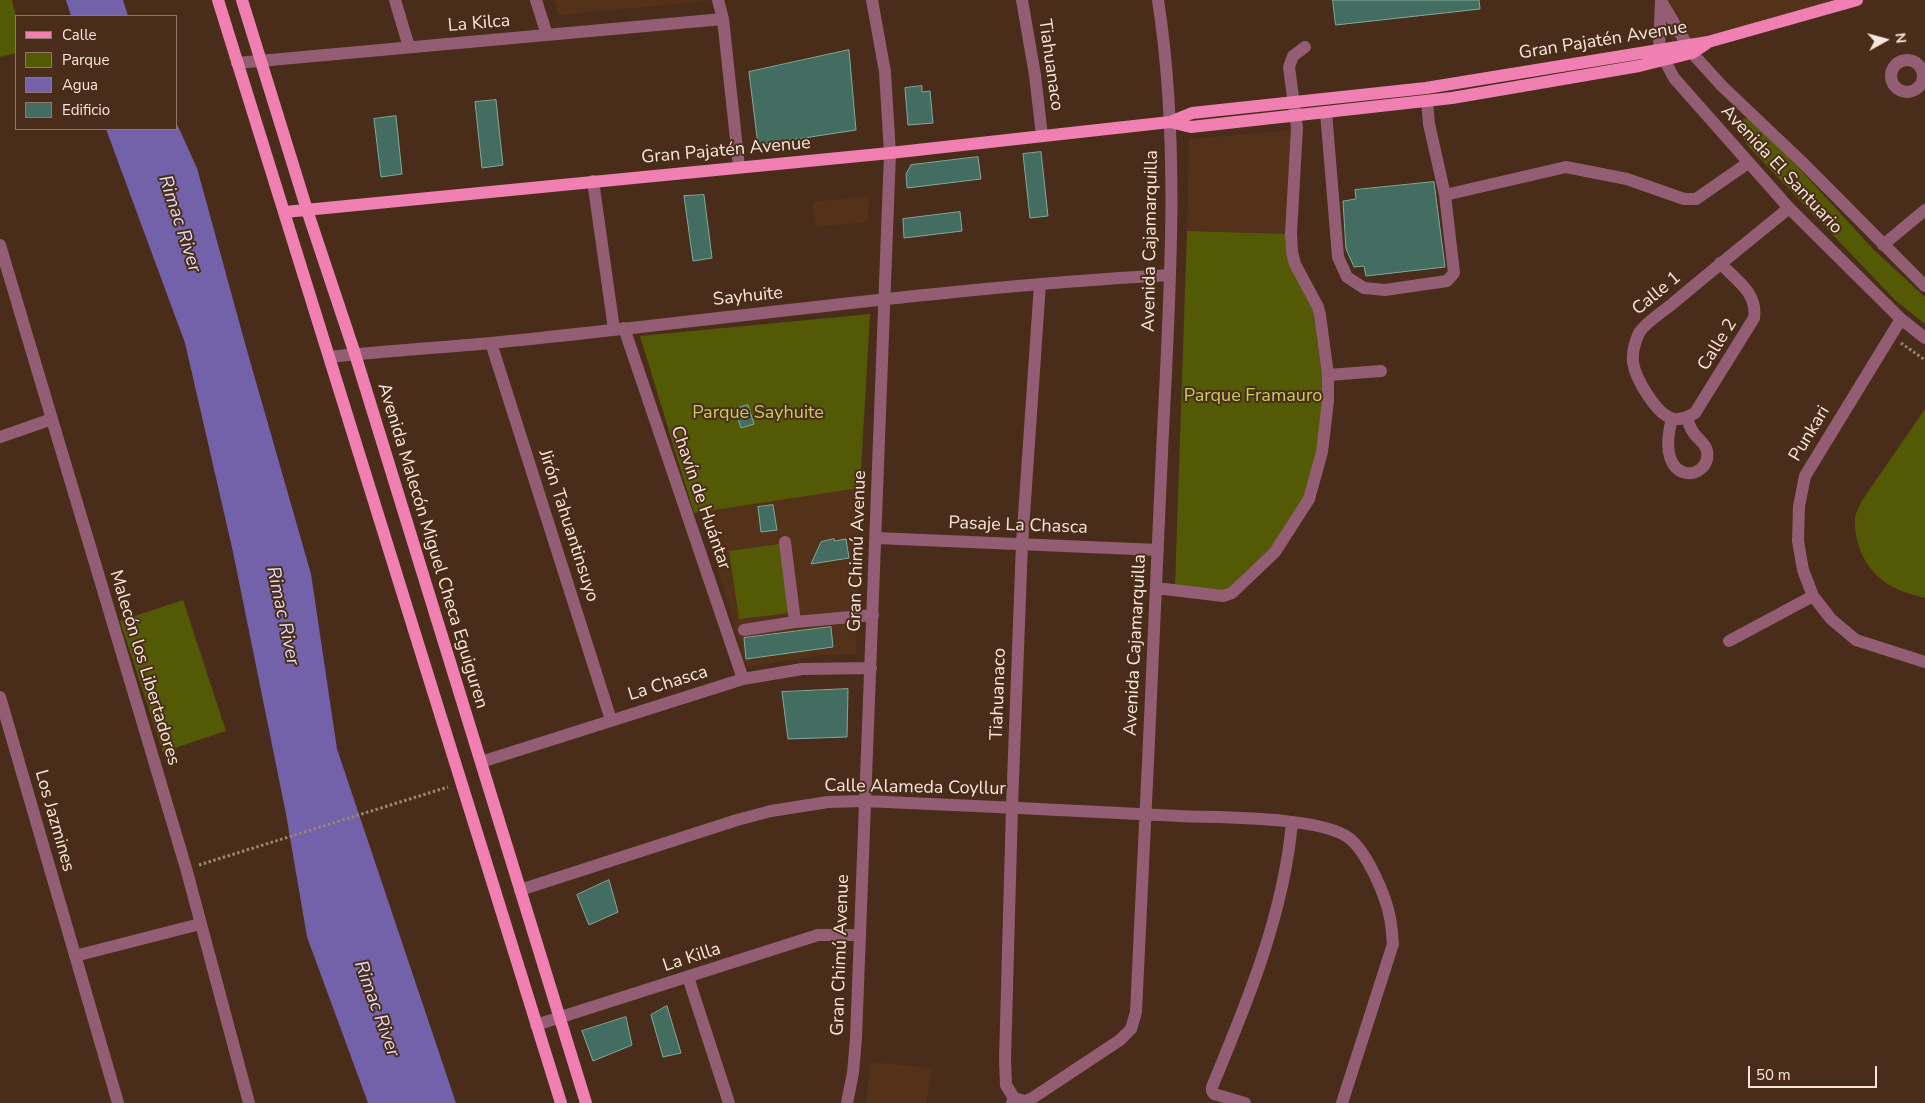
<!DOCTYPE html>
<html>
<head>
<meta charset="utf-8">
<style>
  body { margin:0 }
  #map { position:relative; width:1925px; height:1103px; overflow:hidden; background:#492d1a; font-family:"Nunito Sans",sans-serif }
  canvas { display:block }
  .legend { position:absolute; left:15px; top:15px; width:162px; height:115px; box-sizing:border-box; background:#492d1a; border:1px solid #907767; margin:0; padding:6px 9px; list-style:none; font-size:15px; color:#fae7db }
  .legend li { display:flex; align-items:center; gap:10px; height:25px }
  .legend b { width:25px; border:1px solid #907767 }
  .north { position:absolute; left:1860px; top:15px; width:50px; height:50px; -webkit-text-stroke:4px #492d1a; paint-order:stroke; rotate:83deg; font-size:14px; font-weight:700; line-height:20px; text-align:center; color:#fae7db }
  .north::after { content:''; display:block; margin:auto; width:18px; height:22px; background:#fae7db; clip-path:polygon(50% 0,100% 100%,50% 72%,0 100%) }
  .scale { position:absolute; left:1748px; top:1066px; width:129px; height:22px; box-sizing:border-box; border:2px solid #fae7db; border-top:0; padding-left:6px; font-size:15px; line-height:18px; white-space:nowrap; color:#fae7db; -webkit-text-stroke:4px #492d1a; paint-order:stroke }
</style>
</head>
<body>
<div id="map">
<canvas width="1925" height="1103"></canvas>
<ul class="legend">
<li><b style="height:6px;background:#ef80b1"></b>Calle</li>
<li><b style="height:14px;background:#545906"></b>Parque</li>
<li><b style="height:14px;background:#7361a9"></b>Agua</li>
<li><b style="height:14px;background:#426d60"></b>Edificio</li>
</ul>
<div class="north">N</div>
<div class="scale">50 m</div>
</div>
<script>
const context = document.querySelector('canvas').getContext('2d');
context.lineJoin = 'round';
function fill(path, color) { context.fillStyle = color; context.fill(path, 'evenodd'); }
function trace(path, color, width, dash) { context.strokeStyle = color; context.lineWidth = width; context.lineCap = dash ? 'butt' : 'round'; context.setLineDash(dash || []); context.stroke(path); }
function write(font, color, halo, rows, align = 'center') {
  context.font = font + ' "Nunito Sans",sans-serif'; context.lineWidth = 4; context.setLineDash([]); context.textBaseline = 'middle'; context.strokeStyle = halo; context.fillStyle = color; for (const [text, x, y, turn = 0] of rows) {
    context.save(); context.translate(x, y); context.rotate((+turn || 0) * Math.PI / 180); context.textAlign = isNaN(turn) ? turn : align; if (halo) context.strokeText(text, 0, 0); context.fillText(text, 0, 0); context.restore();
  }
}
fill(new Path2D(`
  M554,0H708V1L559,15Z
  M1655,0H1861L1674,46Z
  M1293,130L1289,234L1187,231L1189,139Z
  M869,196L868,222L816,227L812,202Z
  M860,488L856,654L822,655L747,667L701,512Z
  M871,1062L932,1068L926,1103H875L866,1101Z`), '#543119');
fill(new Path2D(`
  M0,0H12L16,16V53L0,57Z
  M1745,118L1755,120L1873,249L1925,297V324L1895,300L1749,147L1739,132V123Z
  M1187,231L1289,234L1312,301L1325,398L1319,445L1303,504L1275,549L1230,591L1175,586Z
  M870,314L860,488L694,513L640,336Z
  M1925,409V598C1915,595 1904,593 1895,588C1870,576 1854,549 1855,520C1855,514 1859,507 1861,502Z
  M780,544L789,613L739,619L729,551Z
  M183,600L226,731L163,752L120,621Z`), '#545906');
fill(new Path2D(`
  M66,0H123L128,16H71Z
  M176,122L197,168L246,347L311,574L337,749L456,1103H368L307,937L286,814L233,552L185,343L106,129H176Z`), '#7361a9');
const building = new Path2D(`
  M1333,0H1479L1480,9L1336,25Z
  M849,50L856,130L758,145L749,72Z
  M922,86V92L930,91L933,123L908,125L905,88Z
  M496,100L503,165L482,168L475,102Z
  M396,116L402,174L381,177L374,119Z
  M1041,152L1048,216L1030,218L1023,154Z
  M978,157L981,179L907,188L906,174L911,165Z
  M1434,182L1445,267L1366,276L1364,266L1354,267L1346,249L1343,201L1356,199L1355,190Z
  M704,195L712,258L693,261L684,196Z
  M960,212L962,231L904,238L903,219Z
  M748,405L754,424L741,428L735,409Z
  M773,505L777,530L761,532L758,507Z
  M834,539L835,541L846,539L849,558L811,564L821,542Z
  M831,627L833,647L746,659L744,638Z
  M848,689L847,737L788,739L782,692Z
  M609,880L618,912L589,925L577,895Z
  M667,1006L681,1053L663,1057L651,1015Z
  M626,1017L632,1045L593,1061L582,1031Z`);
fill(building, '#426d60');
trace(building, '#7eab9d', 1);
trace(new Path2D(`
  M1901,343L1925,360
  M199,865L448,787`), '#9d8575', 3, [2.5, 2.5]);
trace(new Path2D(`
  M395,0L409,47
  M536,0L547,35
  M718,0L723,19L739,167
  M1022,0L1035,75L1042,136
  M1661,1L1659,50L1674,78L1789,208L1901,319L1925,338
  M1661,1L1692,53L1722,86L1802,162L1925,286
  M1891 76a16 16 0 1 1 32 0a16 16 0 1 1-32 0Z
  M237,63L723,19
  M1326,112L1338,257L1347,277L1364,288L1385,290L1447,281L1454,273L1445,195L1429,124L1427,101
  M593,181L614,329
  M1445,195L1566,167L1627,179L1684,199H1696L1748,163
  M0,245L186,868L249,1103
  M1883,245L1925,210
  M1720,263C1736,280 1758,293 1754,318L1695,413C1688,417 1682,420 1674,419C1657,416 1635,378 1633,362C1632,352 1635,342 1639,333C1644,324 1662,312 1671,305C1710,272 1750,240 1789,208
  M1901,319L1805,476L1799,506L1798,541L1803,570L1813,596L1831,619L1856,640L1925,662
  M624,328L743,679
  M491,343L611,720
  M330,357C384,351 437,348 491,343C717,321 943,287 1170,275
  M1328,375L1381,371
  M1672,419C1653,488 1712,482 1707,451C1705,442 1697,439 1693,432C1690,428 1689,423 1687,418
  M0,437L52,419
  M876,538L1158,550
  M785,542L795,622
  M1156,588L1223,596L1232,593L1275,552L1309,499L1322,452L1328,401V375L1320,315L1318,307L1295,264L1292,252L1291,233L1297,128L1289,67L1293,56L1305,47
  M744,630L795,622L873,615
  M1729,641L1813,596
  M0,697L118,1103
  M481,762L743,679L802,669L871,668
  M520,890L737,820L771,811L828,802L865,801C970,806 1074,810 1179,816C1218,818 1320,816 1349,838C1367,852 1386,896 1390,918C1392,927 1392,936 1393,944L1342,1103
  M75,956L200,924
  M688,977L729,1103
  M536,1025L818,935H859
  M1014,1098L1025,1101L1031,1099L1120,1040L1131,1029L1136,1012C1145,826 1154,639 1162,453C1169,303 1181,148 1158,0
  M847,1103L853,1073L856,1038L890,153L885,72L872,0
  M1012,1103L1014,1098L1006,1085L1005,1060L1012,807L1022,544L1040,284
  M1245,1103L1214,1094L1212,1091V1087C1247,1003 1284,914 1292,822`), '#935d73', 12);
trace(new Path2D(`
  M218,0L561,1103
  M242,0L307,210L355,354L586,1103
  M1170,122L1191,127L1452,98L1639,66L1692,53L1706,44
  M285,212L890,153L1170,122L1192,113L1426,88L1708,42L1857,0`), '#ef80b1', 12);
write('18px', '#fae7db', '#492d1a', [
  ["La Kilca",479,24,-5],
  ["Gran Pajatén Avenue",1603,41,-9],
  ["Tiahuanaco",1050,65,82],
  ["Gran Pajatén Avenue",726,151,-5],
  ["Avenida El Santuario",1781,170,47],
  ["Avenida Cajamarquilla",1151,241,-89],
  ["Calle 1",1657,294,-40],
  ["Sayhuite",748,297,-6],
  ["Calle 2",1718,345,-58],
  ["Punkari",1810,434,-59],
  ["Chavín de Huántar",700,498,71],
  ["Jirón Tahuantinsuyo",568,526,72],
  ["Pasaje La Chasca",1018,526,2],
  ["Avenida Malecón Miguel Checa Eguiguren",432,546,73],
  ["Gran Chimú Avenue",858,551,-88],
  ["Avenida Cajamarquilla",1136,645,-87],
  ["Malecón los Libertadores",144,668,73],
  ["La Chasca",668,684,-17],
  ["Tiahuanaco",999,694,-88],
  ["Calle Alameda Coyllur",915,788,1],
  ["Los Jazmines",54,821,74],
  ["Gran Chimú Avenue",841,955,-88],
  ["La Killa",692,958,-18]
]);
write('18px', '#c6d05b', '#492d1a', [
  ["Parque Framauro",1253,397],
  ["Parque Sayhuite",758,414]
]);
write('italic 19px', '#dfdbf0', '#492d1a', [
  ["Rimac River",179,224,72],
  ["Rimac River",282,616,78],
  ["Rimac River",376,1009,70]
]);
</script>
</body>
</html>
